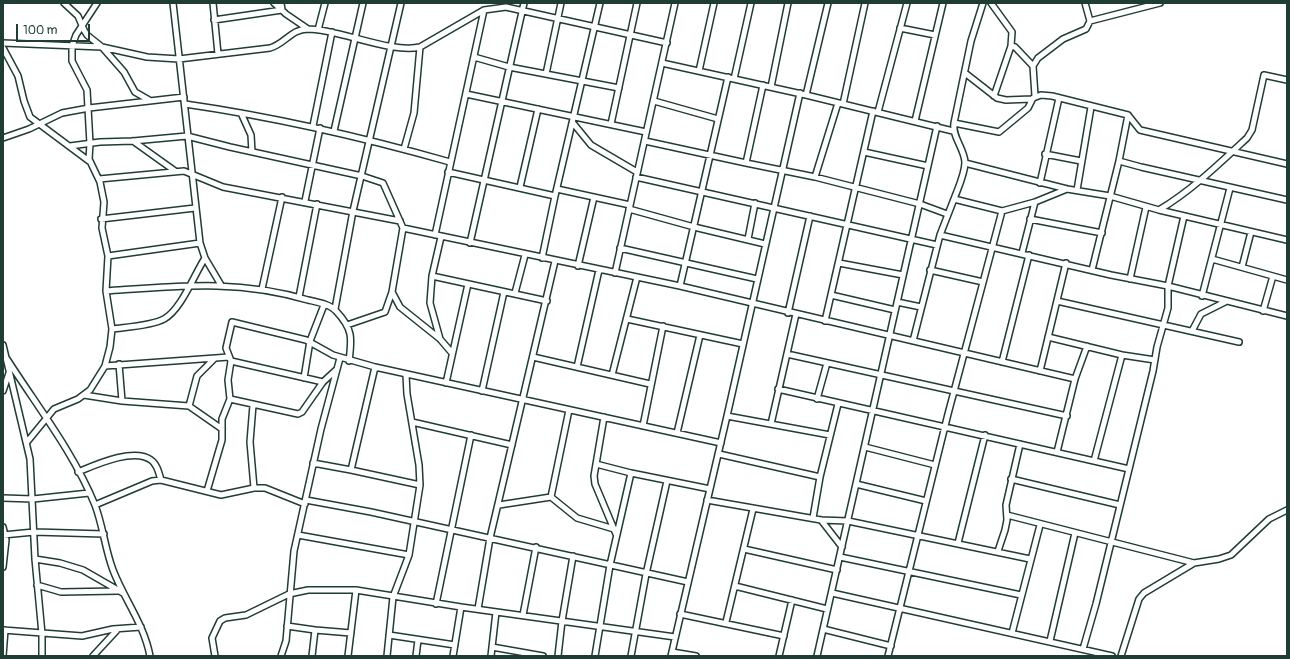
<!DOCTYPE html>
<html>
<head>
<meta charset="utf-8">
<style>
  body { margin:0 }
  #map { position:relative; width:1290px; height:659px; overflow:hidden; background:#fff; font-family:Pangolin,sans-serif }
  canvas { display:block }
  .frame { position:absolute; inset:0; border:4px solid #1f3d34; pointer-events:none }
  .scale { position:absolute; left:16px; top:24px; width:74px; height:18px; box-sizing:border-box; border:2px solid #1f3d34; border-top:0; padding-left:5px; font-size:12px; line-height:14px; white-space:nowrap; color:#1f3d34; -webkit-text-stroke:3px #fff; paint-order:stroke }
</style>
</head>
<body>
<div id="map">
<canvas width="1290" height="659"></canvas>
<div class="frame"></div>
<div class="scale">100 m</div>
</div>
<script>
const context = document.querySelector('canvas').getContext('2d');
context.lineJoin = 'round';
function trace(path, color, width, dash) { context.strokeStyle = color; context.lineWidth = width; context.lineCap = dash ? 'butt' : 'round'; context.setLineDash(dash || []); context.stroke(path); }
const minor = new Path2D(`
  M64,3L78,16L84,30L87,35L102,47L124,72L135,92L149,100
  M173,3L200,243L205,258L221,285
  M213,3L218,54
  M274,3L286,14L308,29
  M983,3L971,41L954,123C952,137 964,148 965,162C965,174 958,188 954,199L1002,211
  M991,3L1012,32L1011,46L994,96
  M214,20L282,10L281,3
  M1090,21L1160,3
  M900,28L935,35
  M318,30L325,3
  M3,43L102,47L147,57L179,59L270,48C285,44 291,29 308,29C339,29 391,54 420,47L484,10L506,7L667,43
  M1011,46L1015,47L1033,66
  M3,48L18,76L24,101L30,117L89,161
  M474,57L509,67L619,88
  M662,63L806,95L953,131
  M699,71L714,3
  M965,73L997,98L1006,100L1032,99
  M546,74L561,3
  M734,79L751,3
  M771,87L788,3
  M466,94L646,132
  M806,95L828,3
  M1035,96L1033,66L1038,58L1063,39L1086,29L1090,21L1085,3
  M654,101L718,119
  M185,104C275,117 362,137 450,162
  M843,104L865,3
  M878,112L907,3
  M241,113L251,135L252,152
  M915,121L943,3
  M573,123L591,145L637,172
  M954,123L999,132L1028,108L1033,98L1041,95L1052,96L1128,115L1140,130L1287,164
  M611,124L637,3
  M313,126L332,32
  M334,131L363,3
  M3,138L29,129L62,113L89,108L184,97
  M133,141L175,171
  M645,141L746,163L763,85
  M70,146L100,142L133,141L187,136L230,147L362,176L383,183L403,228L392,292L385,312L347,325
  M404,149L414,113L420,47
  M864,152L928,166
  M1045,154L1081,161
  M1119,161L1128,115
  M746,163L815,177L838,103
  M965,163L1067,189L1110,196L1159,210L1287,240
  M448,172L555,196
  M636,177L937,245
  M815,177L920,204L947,214
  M99,179L184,171L223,187L400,221
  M1040,183L1059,98
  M520,187L538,109
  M557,189L630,205
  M1077,190L1091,107
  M305,201L320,128
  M629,209L694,227L765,244
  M1159,210C1191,191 1219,164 1247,138L1252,130L1264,75L1287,80
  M101,219L195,208
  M1030,219L1102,233
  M403,228L680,286L1075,379
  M435,235L484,10
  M940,235L1111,275L1168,286L1287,316
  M748,239L755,203
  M470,243L524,3
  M620,248L757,279
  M1022,253L1035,202
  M108,256L200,243
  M542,258L555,196L600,3
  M1212,259L1287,280
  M839,263L903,275
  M578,266L594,197
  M1242,267L1251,232
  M930,270L983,282
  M1092,270L1119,161L1141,167L1287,200
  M615,273L675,3
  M432,276L547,301
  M1130,279L1146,207
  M680,286L728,77
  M262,289L282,197
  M106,291C178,286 238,279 308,300C317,302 330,304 336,311C353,329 352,338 349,361
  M392,292L400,307L440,339L452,353
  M515,293L525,255
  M831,295L895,310
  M1202,296L1230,188
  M299,297L317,204
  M1057,301L1239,342
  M897,302L921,307
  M335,309L353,211L401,3
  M1263,311L1273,276
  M788,313L810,216
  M627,319L743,344
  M825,321L873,111
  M112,329C126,327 151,326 164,319C181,310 194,275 205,258
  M1192,331L1201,314L1225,302
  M1048,337L1122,355L1155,360
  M440,339L430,303L432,276L441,237
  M913,341L940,235L954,199
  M3,345L30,459L35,559L42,634V656
  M787,354L1067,416
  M533,357L650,384
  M7,359C37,406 74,453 95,505C103,526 105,549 113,570C124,599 144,624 150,656
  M231,361L323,382
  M1002,362L1029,255
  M119,364L122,401
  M105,366L229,357
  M577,367L599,270
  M1040,371L1066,263
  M612,375L637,277
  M304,378L310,341L324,305
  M446,383L468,284
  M778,389L1129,469
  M3,391L9,373
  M482,391L504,292
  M84,395L122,401L189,406L222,429
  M230,399L298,414L302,412L323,382L336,370
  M817,399L827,363
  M253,405L250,442L254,488
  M189,406L197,376L214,359
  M727,416L830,435
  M604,417L594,476L595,484L616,534
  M412,422L512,445
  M771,424L796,314
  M643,426L663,326
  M677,433L700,335
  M27,442L54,409L78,399L90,390L105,366L110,347L112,329L106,291L108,256L102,228L104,202L100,182L89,159L90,144L87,90L72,61V46L76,35L97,3
  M865,447L935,465
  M1057,452L1075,379L1087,346
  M719,454L820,477
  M1094,461L1122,355
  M313,463L351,470L375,367
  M351,470L420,485
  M78,472C95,465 134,447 151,460C157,464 159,473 161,480
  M631,473L710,489
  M1011,479L1120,505
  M856,484L926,501
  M207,491L222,440V419L230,399L228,380L231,361L226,348L232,322L306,340L333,355L375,367L721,443
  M551,497L569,410
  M551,497L577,518L614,529
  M3,498L33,499L89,493
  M306,500L371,512L688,582
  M707,500L821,520L848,521L1030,559
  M95,505L152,481L161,480L221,495L254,488H265L305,504
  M499,505L551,497
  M1007,515L1194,563
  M813,518L820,477L838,404
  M821,520L842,547
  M3,527L6,540L3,567
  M3,535L34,532L104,534
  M298,535L409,555
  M958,543L985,435
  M744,549L837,570
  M998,551L1005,530L1007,520L1006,505L1020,444
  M840,557L1021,595
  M35,559L60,563L83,570L123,593
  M37,585L61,592L118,591
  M735,586L827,609
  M832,593L1112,656
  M436,604L471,435
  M478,609L490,538L555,261
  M680,614L784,636
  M523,615L536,547
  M726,622L753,509
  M287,626L315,630
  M823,629L891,646
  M3,630L82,636L113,629L141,627
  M1012,633L1040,525
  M389,635L455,645
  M1050,641L1075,533
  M492,647L543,656
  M1083,649L1096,604L1153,371L1157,347L1168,308V286L1184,216
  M672,652L696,656
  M3,656L5,630
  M93,656L118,629
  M215,656L212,638L220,621L225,618L246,615L289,594L308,590H356L461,607L675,637
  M281,656L286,641L294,551L321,429L340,358
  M312,656L315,630L351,633
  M348,656L356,590
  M387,656L393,597L409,555L420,485L419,465L407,394L406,375
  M416,656L418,640
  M453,656L461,607
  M491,656L496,612
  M558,656L562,621L573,556
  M595,656L610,565L631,473L596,464
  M631,656L646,574L667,481
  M671,656L727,416L800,93
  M779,656L792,600
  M817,656L937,126
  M888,656L948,414L1002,211L1035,202L1067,189
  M1121,656L1139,599L1144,593L1194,563L1219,559L1231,555L1269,519L1287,510`);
trace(minor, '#1f3d34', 8);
trace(minor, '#fff', 5);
</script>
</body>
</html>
